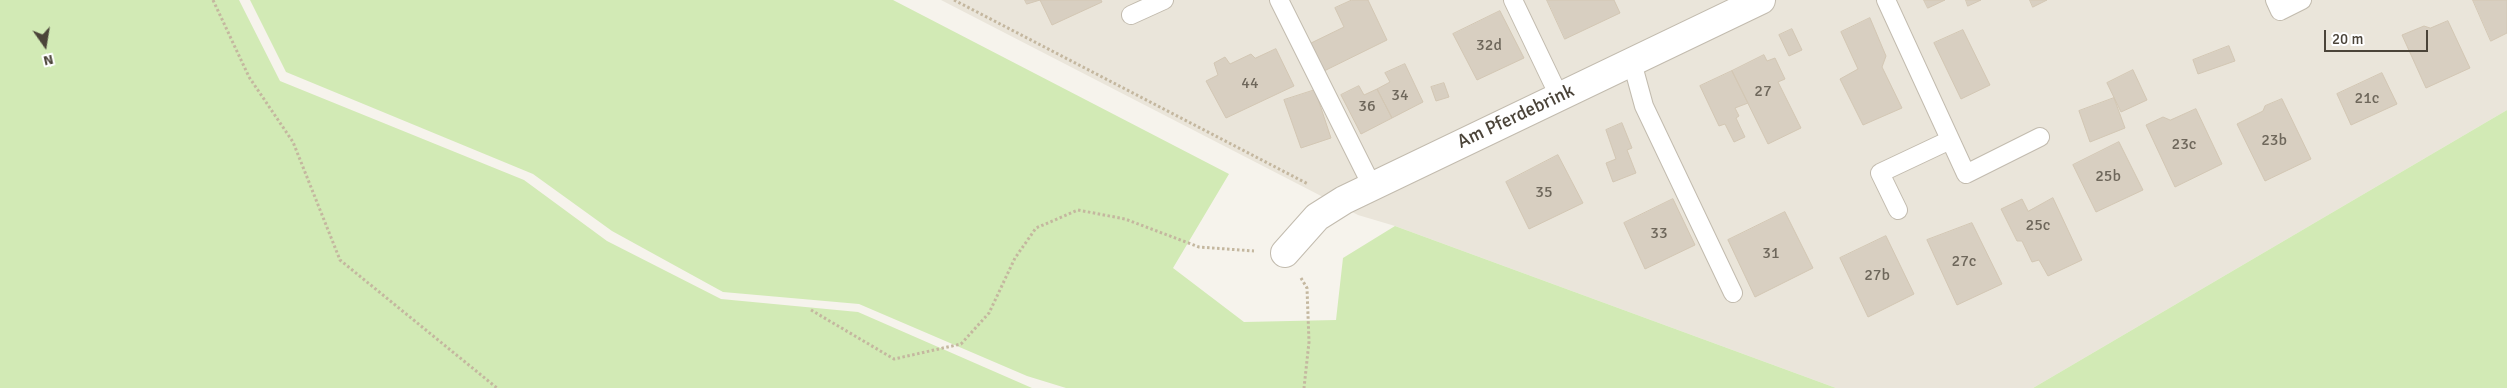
<!DOCTYPE html>
<html>
<head>
<meta charset="utf-8">
<style>
  body { margin:0 }
  #map { position:relative; width:2507px; height:388px; overflow:hidden; background:#f6f3ec; font-family:Signika,sans-serif }
  canvas { display:block }
  .north { position:absolute; left:20px; top:20px; width:50px; height:50px; -webkit-text-stroke:4px #fff; paint-order:stroke; rotate:167deg; font-size:14px; font-weight:700; line-height:20px; text-align:center; color:#4b4439 }
  .north::after { content:''; display:block; margin:auto; width:18px; height:22px; background:#4b4439; clip-path:polygon(50% 0,100% 100%,50% 72%,0 100%) }
  .scale { position:absolute; left:2324px; top:30px; width:104px; height:22px; box-sizing:border-box; border:2px solid #4b4439; border-top:0; padding-left:6px; font-size:15px; line-height:18px; white-space:nowrap; color:#4b4439; -webkit-text-stroke:4px #fff; paint-order:stroke }
</style>
</head>
<body>
<div id="map">
<canvas width="2507" height="388"></canvas>
<div class="north">N</div>
<div class="scale">20 m</div>
</div>
<script>
const context = document.querySelector('canvas').getContext('2d');
context.lineJoin = 'round';
function fill(path, color) { context.fillStyle = color; context.fill(path, 'evenodd'); }
function trace(path, color, width, dash) { context.strokeStyle = color; context.lineWidth = width; context.lineCap = dash ? 'butt' : 'round'; context.setLineDash(dash || []); context.stroke(path); }
function write(font, color, halo, rows, align = 'center') {
  context.font = font + ' Signika,sans-serif'; context.lineWidth = 4; context.setLineDash([]); context.textBaseline = 'middle'; context.strokeStyle = halo; context.fillStyle = color; for (const [text, x, y, turn = 0] of rows) {
    context.save(); context.translate(x, y); context.rotate((+turn || 0) * Math.PI / 180); context.textAlign = isNaN(turn) ? turn : align; if (halo) context.strokeText(text, 0, 0); context.fillText(text, 0, 0); context.restore();
  }
}
fill(new Path2D(`
  M941,0H2507V110L2033,388H1836L1395,226L1358,215Z`), '#eae5da');
fill(new Path2D(`
  M0,0H239L280,81L524,180L607,241L721,299L858,312L1032,388H0Z
  M250,0H893L1229,174L1173,268L1244,322L1336,320L1343,258L1395,226L1836,388H1066L1027,376L859,304L723,292L612,231L533,174L286,72Z
  M2507,110V388H2033Z`), '#d2eab5');
const building = new Path2D(`
  M1025,0H1101L1102,2L1052,25L1040,0L1027,4Z
  M1352,0H1368L1387,40L1320,73L1307,45L1344,27L1335,8Z
  M1547,0H1614L1620,13L1565,39Z
  M1924,0H1945L1928,8Z
  M1966,0H1981L1968,6Z
  M2030,0H2047L2033,7Z
  M2473,0H2507V33L2491,41Z
  M1500,11L1524,58L1477,80L1453,34Z
  M1870,18L1886,56L1882,67L1902,108L1863,125L1840,79L1858,69L1841,32Z
  M2448,21L2470,68L2426,88L2402,35L2424,26L2430,28Z
  M1792,29L1802,50L1789,56L1779,35Z
  M1963,30L1990,85L1961,99L1934,43Z
  M2229,46L2235,61L2198,74L2193,60Z
  M1276,49L1294,86L1226,118L1206,81L1218,75L1214,63L1225,57L1230,64L1251,54L1255,58Z
  M1764,55L1767,61L1775,58L1785,79L1778,82L1801,128L1768,144L1732,71Z
  M1405,64L1423,102L1392,118L1377,89L1390,82L1385,73Z
  M2133,70L2147,100L2121,112L2107,83Z
  M1732,71L1748,103L1735,108L1739,116L1736,118L1745,137L1734,142L1725,124L1719,126L1700,86Z
  M2382,73L2397,104L2351,125L2337,94Z
  M1444,83L1449,97L1436,101L1431,87Z
  M1359,86L1364,95L1377,89L1392,118L1361,134L1341,95Z
  M1315,90L1331,138L1301,148L1284,100Z
  M2114,98L2125,128L2090,142L2079,111Z
  M2282,99L2311,159L2265,181L2237,124L2263,111L2265,106Z
  M2196,109L2222,164L2175,187L2146,125L2163,117L2170,120Z
  M1622,123L1632,148L1627,150L1636,173L1613,182L1606,163L1616,159L1606,130Z
  M2119,142L2143,190L2096,212L2073,165Z
  M1558,155L1583,203L1529,229L1506,182Z
  M2053,198L2082,260L2048,276L2039,260L2032,262L2022,241H2017L2001,209L2022,199L2028,211Z
  M1673,199L1695,245L1645,269L1624,223Z
  M1785,212L1813,268L1755,297L1728,240Z
  M1972,223L2002,284L1957,305L1927,240Z
  M1886,236L1914,294L1868,317L1840,258Z`);
fill(building, '#d8cfc1');
trace(building, '#d3c7b4', 1);
const service = new Path2D(`
  M1279,0L1372,186
  M1513,0L1559,96
  M1886,0L1966,174L2040,137
  M2275,0L2280,11L2302,0
  M1131,15L1164,0
  M1632,62L1644,106L1733,293
  M1898,210L1880,173L1950,140`);
const minor = new Path2D(`
  M1285,253L1317,217L1344,200L1761,0`);
trace(service, '#c2bbae', 20);
trace(minor, '#c2bbae', 30);
trace(new Path2D(`
  M213,0L249,77L293,142L340,260L497,388
  M954,0L1308,184
  M1301,278L1307,288L1309,342L1304,388
  M811,310L894,359L961,344L989,313L1015,258L1036,228L1078,210L1125,219L1199,247L1254,251`), '#c4b79f', 3, [2.5, 2.5]);
trace(service, '#fff', 18);
trace(minor, '#fff', 28);
write('16px', '#6e675b', null, [
  ["32d",1489,46],
  ["44",1250,84],
  ["27",1763,92],
  ["34",1400,96],
  ["21c",2367,99],
  ["36",1367,107],
  ["23b",2274,141],
  ["23c",2184,145],
  ["25b",2108,177],
  ["35",1544,193],
  ["25c",2038,226],
  ["33",1659,234],
  ["31",1771,254],
  ["27c",1964,262],
  ["27b",1877,276]
]);
write('19px', '#4b4439', '#fff', [
  ["Am Pferdebrink",1516,117,-25]
]);
</script>
</body>
</html>
